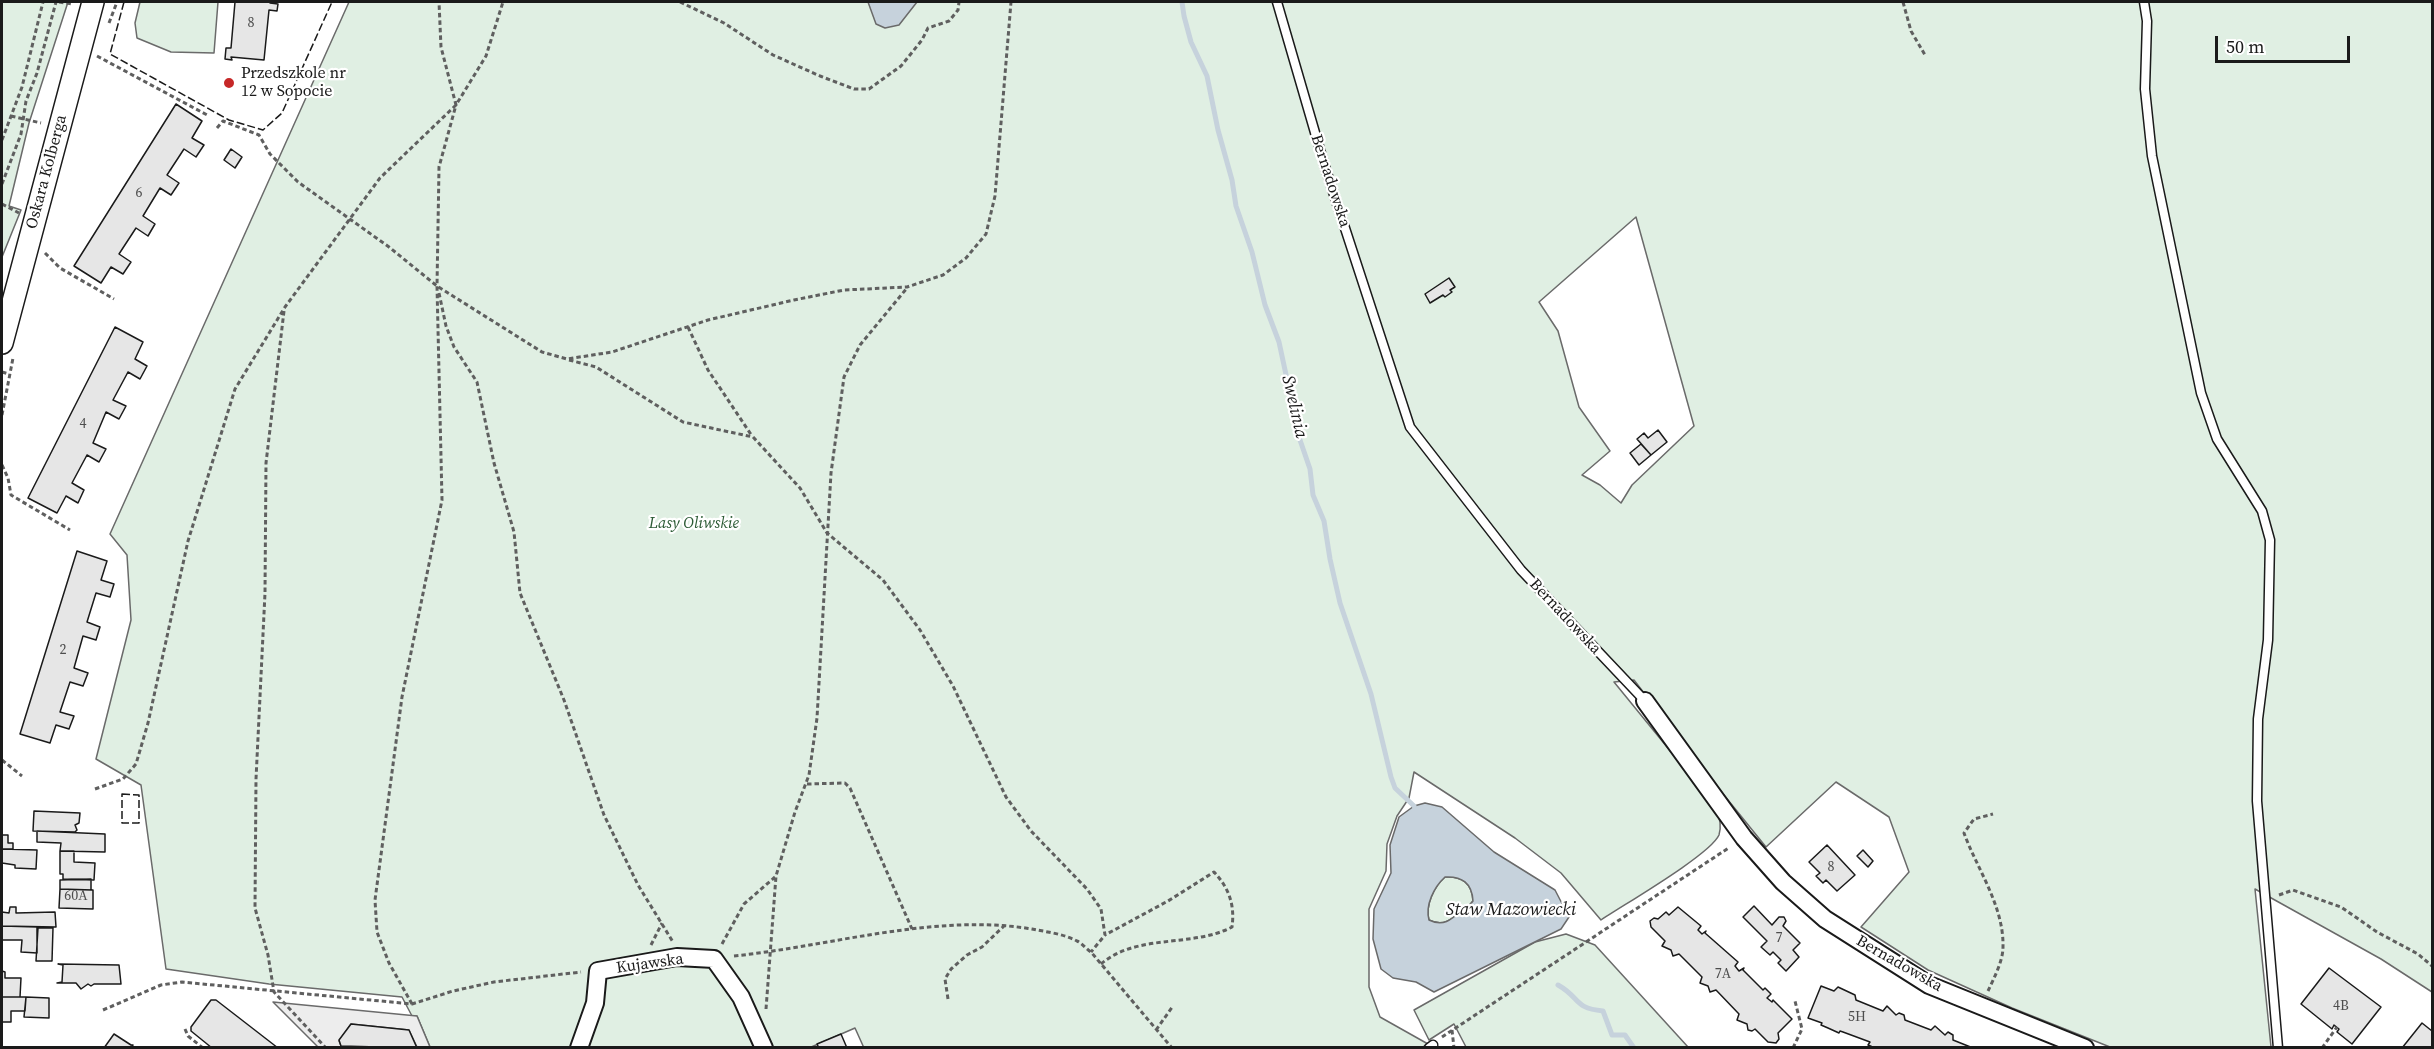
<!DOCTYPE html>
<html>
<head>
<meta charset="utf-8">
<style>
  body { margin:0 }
  #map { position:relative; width:2434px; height:1049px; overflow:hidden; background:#fff; font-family:"Source Serif 4",serif }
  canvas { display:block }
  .frame { position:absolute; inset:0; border:3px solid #1a1a1a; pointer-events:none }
  .scale { position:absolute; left:2215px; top:36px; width:135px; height:27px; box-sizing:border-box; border:3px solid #1a1a1a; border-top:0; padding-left:8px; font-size:18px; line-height:21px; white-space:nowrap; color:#1a1a1a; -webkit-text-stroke:4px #fff; paint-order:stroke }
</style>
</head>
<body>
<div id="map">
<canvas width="2434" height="1049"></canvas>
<div class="frame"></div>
<div class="scale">50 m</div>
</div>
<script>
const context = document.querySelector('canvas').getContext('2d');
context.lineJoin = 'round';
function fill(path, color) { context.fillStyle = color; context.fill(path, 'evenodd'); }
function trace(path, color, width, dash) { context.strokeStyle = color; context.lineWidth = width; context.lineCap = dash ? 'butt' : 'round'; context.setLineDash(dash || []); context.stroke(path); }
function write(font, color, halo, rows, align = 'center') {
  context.font = font + ' "Source Serif 4",serif'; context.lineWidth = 4.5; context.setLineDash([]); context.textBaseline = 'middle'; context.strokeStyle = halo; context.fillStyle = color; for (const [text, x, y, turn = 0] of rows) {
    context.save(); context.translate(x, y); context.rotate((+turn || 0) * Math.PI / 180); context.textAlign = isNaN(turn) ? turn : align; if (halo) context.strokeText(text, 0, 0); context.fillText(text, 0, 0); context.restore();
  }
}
const green = new Path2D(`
  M2,2H68L29,123L9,206L21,210L2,257Z
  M140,2H218L214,53L171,52L137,38L135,23Z
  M349,2H2432V992L2381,959L2255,889L2271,1047H2110L2012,1008L1928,970L1861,927L1909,872L1889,817L1836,782L1766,847L1694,758L1634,680L1614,682L1716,807C1719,815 1722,826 1719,835C1710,855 1623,905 1601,920L1561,873L1515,838L1414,772L1409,798L1397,816L1387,844L1386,871L1369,909V987L1380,1017L1428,1044L1423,1047L864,1048L855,1028L809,1048L430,1047L417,1016H412L402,997L269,984L166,969L141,785L96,759L131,620L127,555L110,534ZM1636,217L1694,426L1632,485L1621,503L1600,485L1582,475L1610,451L1579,407L1558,331L1539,302Z
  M1445,877C1462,876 1472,883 1473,901C1470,906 1466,907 1461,911C1451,920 1443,927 1429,920C1425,905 1434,887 1445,877Z
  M1566,934L1595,945L1688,1047H1466L1454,1024L1429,1040L1414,1010L1535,942Z`);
fill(green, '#e0efe3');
trace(green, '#6a6a6a', 1.5);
const parking = new Path2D(`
  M273,1002L417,1016L430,1047H417L409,1030L351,1024L339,1041L341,1046L350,1047H318Z`);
fill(parking, '#ededed');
trace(parking, '#6a6a6a', 1.5);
const water = new Path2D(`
  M868,2H917L899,25L885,28L876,24Z
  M1425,803L1442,807L1494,852L1555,890L1569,917L1561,929L1434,992L1416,982L1393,978L1381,969L1373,939L1374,909L1391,873L1390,845L1399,817L1414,806ZM1445,877C1462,876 1472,883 1473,901C1470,906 1466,907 1461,911C1451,920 1443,927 1429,920C1425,905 1434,887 1445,877Z`);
fill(water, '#c6d2dc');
trace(water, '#6a6a6a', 1.5);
trace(new Path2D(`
  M1182,2L1184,16L1191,42L1207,76L1218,130L1232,180L1236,206L1252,252L1265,305L1279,342L1300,440L1310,469L1313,495L1324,521L1330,559L1340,603L1371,694L1391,777L1395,788L1414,806
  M1558,985C1581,998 1573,1008 1603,1011L1612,1035H1625L1634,1048`), '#c6d2dc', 5);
const building = new Path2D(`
  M235,2H270V3L278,4L277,11L269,10L264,60L231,57L232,60L225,59L226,48H231Z
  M176,104L202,121L192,138L204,145L196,157L184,149L167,175L179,183L171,195L160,188L143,216L155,224L148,236L136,228L119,254L131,262L123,274L111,267L101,283L74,266Z
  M231,149L242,157L235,168L224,160Z
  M1449,278L1455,287L1450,290L1452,292L1445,297L1443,295L1430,303L1425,294Z
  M115,327L143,342L135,359L147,366L140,379L128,372L113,400L126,406L119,419L106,412L93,443L106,449L99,462L87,455L72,483L84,490L78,503L66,496L57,513L28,498Z
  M1658,430L1667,442L1651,455L1637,439L1644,433L1648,438Z
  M1641,444L1651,455L1639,465L1630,453Z
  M77,551L107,561L101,580L114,584L110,597L96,593L87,622L100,627L96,640L83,636L74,668L88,673L83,686L70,682L60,712L74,716L69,729L56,725L50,743L20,734Z
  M34,811L80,813L79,823L75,825L77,830L75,832L33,831Z
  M37,831L105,834V852L60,851L61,843L37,842Z
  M2,835H8V843H13V849H2Z
  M1827,845L1855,875L1837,891L1826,880L1823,883L1816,876L1820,873L1809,862Z
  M2,849L37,850L36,869L15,868V865L2,863Z
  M1863,850L1873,861L1868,867L1857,856Z
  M60,851H74V862L95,863L94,880L63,879V874H60Z
  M91,879V890L60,889V880Z
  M60,889L93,890V909L59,908Z
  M1754,906L1772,925L1779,917H1784L1786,921L1783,926L1800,943L1793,950L1799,957L1786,971L1778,963L1781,960L1773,952L1770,955L1761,947L1767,941L1743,917Z
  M10,907H16V913L55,912L56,927L2,926V912L9,913Z
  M1678,907L1701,926L1698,930L1702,934L1706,931L1705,933L1738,962L1735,966L1739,971L1744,968L1743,970L1763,990L1765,988L1771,994L1767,998L1772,1002L1773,1000L1792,1019L1778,1033L1779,1039L1776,1043L1768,1042L1755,1029L1752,1031L1748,1030L1747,1024L1737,1020L1739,1014L1716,990L1710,992L1708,986L1700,983L1702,977L1679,954L1673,956L1671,950L1662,946L1665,941L1651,927L1650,921L1654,918L1658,919L1666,912L1669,915Z
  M2,926L37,927V953L21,952L22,940H2Z
  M38,928H53L52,961H36Z
  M58,964L119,965L121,984H94L91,986L88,984L81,989L76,983H57L62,982L63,965Z
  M2329,968L2381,1007L2352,1044L2337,1032L2339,1029L2334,1025L2332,1029L2301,1004Z
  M2,971L5,972V978H21L20,997H2Z
  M1821,986L1834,991L1838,987L1855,995L1856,1000L1883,1011L1887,1006L1896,1015L1899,1013L1904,1015L1905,1020L1931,1030L1935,1026L1945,1035L1948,1032L1953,1035V1040L1973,1048H1875L1868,1045L1870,1042L1843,1032L1840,1031L1839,1033L1828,1028L1821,1025L1822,1023L1808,1018Z
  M2,997H26L25,1011H11V1022H2Z
  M26,997L49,998V1018L24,1017Z
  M211,1000H216L278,1048H212L191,1031V1027Z
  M2422,1023L2432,1031V1048H2402Z
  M351,1024L409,1030L417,1048L341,1046L339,1040Z
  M114,1034L131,1045H133L131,1048H104Z
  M841,1034L847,1048H819L817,1044Z`);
fill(building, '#e6e6e6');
trace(building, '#1a1a1a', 1.5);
const service = new Path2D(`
  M1277,2L1325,167L1410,427L1521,570L1645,701
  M2144,2L2147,21L2145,89L2152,156L2201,393L2217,439L2262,511L2270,540L2268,640L2258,719L2257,801L2278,1048
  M1429,1048L1433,1045`);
const minor = new Path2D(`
  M1645,701L1744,838L1783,882L1825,919L1929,985L2085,1048
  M579,1048L595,1003L598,971L677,957L714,959L741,997L764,1048`);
const tertiary = new Path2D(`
  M2,343L93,2`);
trace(service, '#1a1a1a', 11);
trace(minor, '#1a1a1a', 20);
trace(tertiary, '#1a1a1a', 24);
trace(new Path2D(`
  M59,2L72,4
  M680,2L724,23L773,55L820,76L854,89H869L901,66L922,40L928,28L949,21L958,10L959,2
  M1903,2L1911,31L1925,55
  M109,23L117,2
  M97,56L209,116
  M11,116L41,123
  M217,128L223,121L259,135L270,154L298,182L389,247L437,286L542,352L567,359L612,352L708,320L794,300L844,290L907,287L943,275L966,258L986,234L995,196L1011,2
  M2,140L22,87L43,2
  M2,184L21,134L26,101L37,73L56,2
  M2,204L19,213
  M45,253L60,268L114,299
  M439,293L446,326L454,347L477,382L494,463L514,532L520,593L564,700L604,815L638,885L673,942
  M284,311L266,463L265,593L256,779L255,908L268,955L274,992L326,1048
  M688,327L708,370L752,436
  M569,360L596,367L683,422L753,437L800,488L827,533L883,580L920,630L953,686L1006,797L1031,831L1087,889L1101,909L1105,935L1091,952
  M2,372L9,374
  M2,415L13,358
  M2,465L8,478L11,495L70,530
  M2,760L22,776
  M807,784L845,783L850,788L912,929
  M95,789L123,779L136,764L148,723L188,541L235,389L285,307L380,178L456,105L486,56L503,2
  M2279,895L2293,890L2341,907L2377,932L2418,954L2432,966
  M722,944L744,904L775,877
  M651,945L662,923
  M734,956C831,946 935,913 1032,929C1047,932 1064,934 1077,941C1082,943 1086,949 1091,952L1172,1048
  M1101,964C1137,933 1192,948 1232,927C1235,905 1229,888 1214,872L1168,901L1105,935
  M1988,991C1994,978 2003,961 2003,947C2004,906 1977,869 1964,833L1974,819L1993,814
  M948,999L945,979L951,969L967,955L982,947L1005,925
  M412,1004L389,963L377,932L375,900L402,697L442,500L437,286L439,167L456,105L441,47L439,2
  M766,1009L776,876L795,812L809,775L817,718L831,473L844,377L860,345L907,288
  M103,1010L161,985L182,982L412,1004L453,991L494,982L581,972
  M185,1029L188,1036L203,1048
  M1156,1030L1173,1006
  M1452,1030L1454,1048
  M1442,1037L1730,847
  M1793,1048L1802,1029L1795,1001
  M2322,1048L2337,1027`), '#5f5f5f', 3, [4.5, 3]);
trace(service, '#fff', 8);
trace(minor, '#fff', 16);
trace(tertiary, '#fff', 21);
trace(new Path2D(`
  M124,2L110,54L229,120L263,130L282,113L332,2
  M122,794L139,795V823H122Z`), '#1a1a1a', 1.5, [8, 3]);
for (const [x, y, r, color] of [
  [229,83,6,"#c62828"]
]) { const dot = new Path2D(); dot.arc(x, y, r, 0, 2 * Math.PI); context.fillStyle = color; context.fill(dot); trace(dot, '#fff', 2); }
write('14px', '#4d4d4d', null, [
  ["8",251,23],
  ["6",139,193],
  ["4",83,424],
  ["2",63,650],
  ["8",1831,867],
  ["60A",76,896],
  ["7",1779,938],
  ["7A",1723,974],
  ["4B",2341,1006],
  ["5H",1857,1017]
]);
write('16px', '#1a1a1a', '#fff', [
  ["Przedszkole nr",241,74],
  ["12 w Sopocie",241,92]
], 'left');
write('16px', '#1a1a1a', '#fff', [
  ["Oskara Kolberga",47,172,-75],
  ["Bernadowska",1330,181,72],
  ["Bernadowska",1565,617,47],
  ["Kujawska",650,964,-8],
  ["Bernadowska",1899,964,30]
]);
write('italic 16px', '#2b5a34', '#fff', [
  ["Lasy Oliwskie",694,524]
]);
write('italic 18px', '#1a1a1a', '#fff', [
  ["Swelinia",1294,407,77],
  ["Staw Mazowiecki",1511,910]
]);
</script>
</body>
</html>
